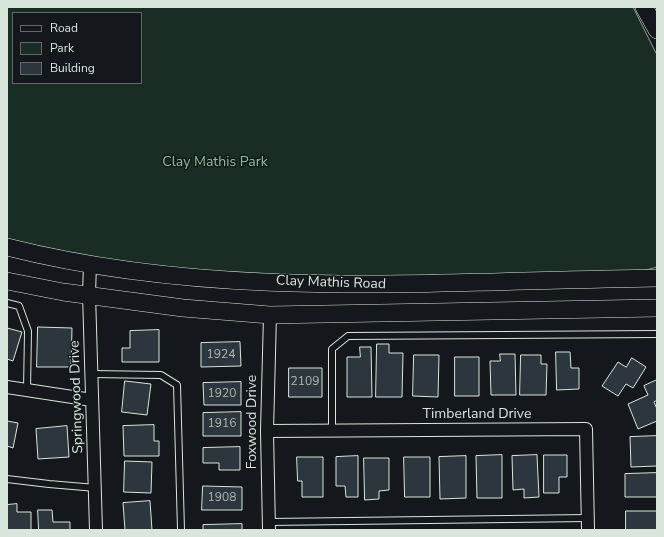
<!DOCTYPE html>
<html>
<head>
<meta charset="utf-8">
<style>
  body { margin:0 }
  #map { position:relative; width:664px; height:537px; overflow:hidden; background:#14181c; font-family:"Nunito Sans",sans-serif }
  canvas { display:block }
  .frame { position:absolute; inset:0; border:8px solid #d8e6dc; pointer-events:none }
  .legend { position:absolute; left:12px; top:12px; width:130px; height:72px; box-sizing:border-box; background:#14181c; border:1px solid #626a69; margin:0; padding:5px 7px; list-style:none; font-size:12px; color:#d8e6dc }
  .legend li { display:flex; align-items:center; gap:8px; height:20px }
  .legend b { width:20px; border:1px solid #626a69 }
</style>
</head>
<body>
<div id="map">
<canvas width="664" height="537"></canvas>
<div class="frame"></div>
<ul class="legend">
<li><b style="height:5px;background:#14181c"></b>Road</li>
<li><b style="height:11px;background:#1a2d24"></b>Park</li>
<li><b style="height:11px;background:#2c363c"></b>Building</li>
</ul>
</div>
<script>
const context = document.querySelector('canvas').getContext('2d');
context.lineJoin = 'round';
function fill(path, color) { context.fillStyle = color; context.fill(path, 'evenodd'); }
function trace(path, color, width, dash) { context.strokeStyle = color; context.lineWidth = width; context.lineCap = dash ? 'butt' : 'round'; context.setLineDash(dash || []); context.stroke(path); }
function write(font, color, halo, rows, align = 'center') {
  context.font = font + ' "Nunito Sans",sans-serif'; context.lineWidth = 3; context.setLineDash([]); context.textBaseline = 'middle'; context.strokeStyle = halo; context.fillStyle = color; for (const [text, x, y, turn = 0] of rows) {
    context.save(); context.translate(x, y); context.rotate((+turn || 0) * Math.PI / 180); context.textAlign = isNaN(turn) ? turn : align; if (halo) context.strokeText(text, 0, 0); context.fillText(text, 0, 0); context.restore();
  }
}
const green = new Path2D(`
  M7,7H633L657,55V267L639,272L327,277L193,272L102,261L7,242ZM13,13H141V83H13Z`);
fill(green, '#1a2d24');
trace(green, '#939e99', 1);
const building = new Path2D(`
  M38,327L72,328L71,367H37Z
  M7,328L22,332L13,361L7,359Z
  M159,330V362H122V348H130V331Z
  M240,342L241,366L201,367V343Z
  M377,344H389V353H403L402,397H376Z
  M360,347H371L372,397H347V357H360Z
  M556,352H570L571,368H579V389L557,390Z
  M500,354H515L516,395H491L490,361H500Z
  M414,355H439L438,397L413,396Z
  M521,355H541V364H547L546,395H520Z
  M455,357H479V396H455Z
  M632,358L646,367L633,388L626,384L618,396L602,386L618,362L626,367Z
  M289,368H322V397H289Z
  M657,380V400L654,402L657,409V421L638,429L628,404L648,395L644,386Z
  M125,381L151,384L147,415L122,412Z
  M241,382V405H204L203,383Z
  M241,412V436H203V413Z
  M7,421L18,423L13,448L7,446Z
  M154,425V441H159V456H124L123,426Z
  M67,426L69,457L38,459L36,429Z
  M657,436V466L631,467L630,437Z
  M240,447V470H219V463H203V448Z
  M502,455V498H477L476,456Z
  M537,455L539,497L524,498V489L513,490L512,456Z
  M544,455H567V477H559V493H544Z
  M358,456V497H346L345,486H336V457Z
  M466,456V498L440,499L439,457Z
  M297,457H323V497H302V481H298Z
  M404,457H430V497H405Z
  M364,458H389V490L379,491V499L365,500Z
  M125,461L152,462L151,493L124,492Z
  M657,473V497H625V474Z
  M203,486L242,487V510H202Z
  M150,501L152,530H125L123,503Z
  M17,504V512H31V530H7V505Z
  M38,510H52L53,522H70V530H39Z
  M626,511H657V530H626Z
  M242,524V530H203V525Z`);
fill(building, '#2c363c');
trace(building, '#d8e6dc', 1);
const lane = new Path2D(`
  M7,303L19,306L28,331L27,390
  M91,374L161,375L177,385L181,530
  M332,431V349L348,336L657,334
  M7,479L49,484L96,488
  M269,522L588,518`);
const street = new Path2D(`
  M90,264L89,294L96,530
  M7,387L92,400
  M267,431L586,429L588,530
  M269,530L267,431L270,315`);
const secondary = new Path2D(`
  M644,7L657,30
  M7,247C220,301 440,281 657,278
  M7,281L63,292L183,308L270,315L657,308`);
trace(lane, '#d8e6dc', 8);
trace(street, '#d8e6dc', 14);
trace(secondary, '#d8e6dc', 18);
trace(lane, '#14181c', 6);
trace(street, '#14181c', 12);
trace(secondary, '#14181c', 17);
write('12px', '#adbab4', null, [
  ["1924",221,355],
  ["2109",305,382],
  ["1920",222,394],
  ["1916",222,424],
  ["1908",222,498]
]);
write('14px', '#8ac095', '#14181c', [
  ["Clay Mathis Park",215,163]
]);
write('14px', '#d8e6dc', '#14181c', [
  ["Clay Mathis Road",331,283,2],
  ["Springwood Drive",77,397,-92],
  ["Timberland Drive",477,415],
  ["Foxwood Drive",253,422,-90]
]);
</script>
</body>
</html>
